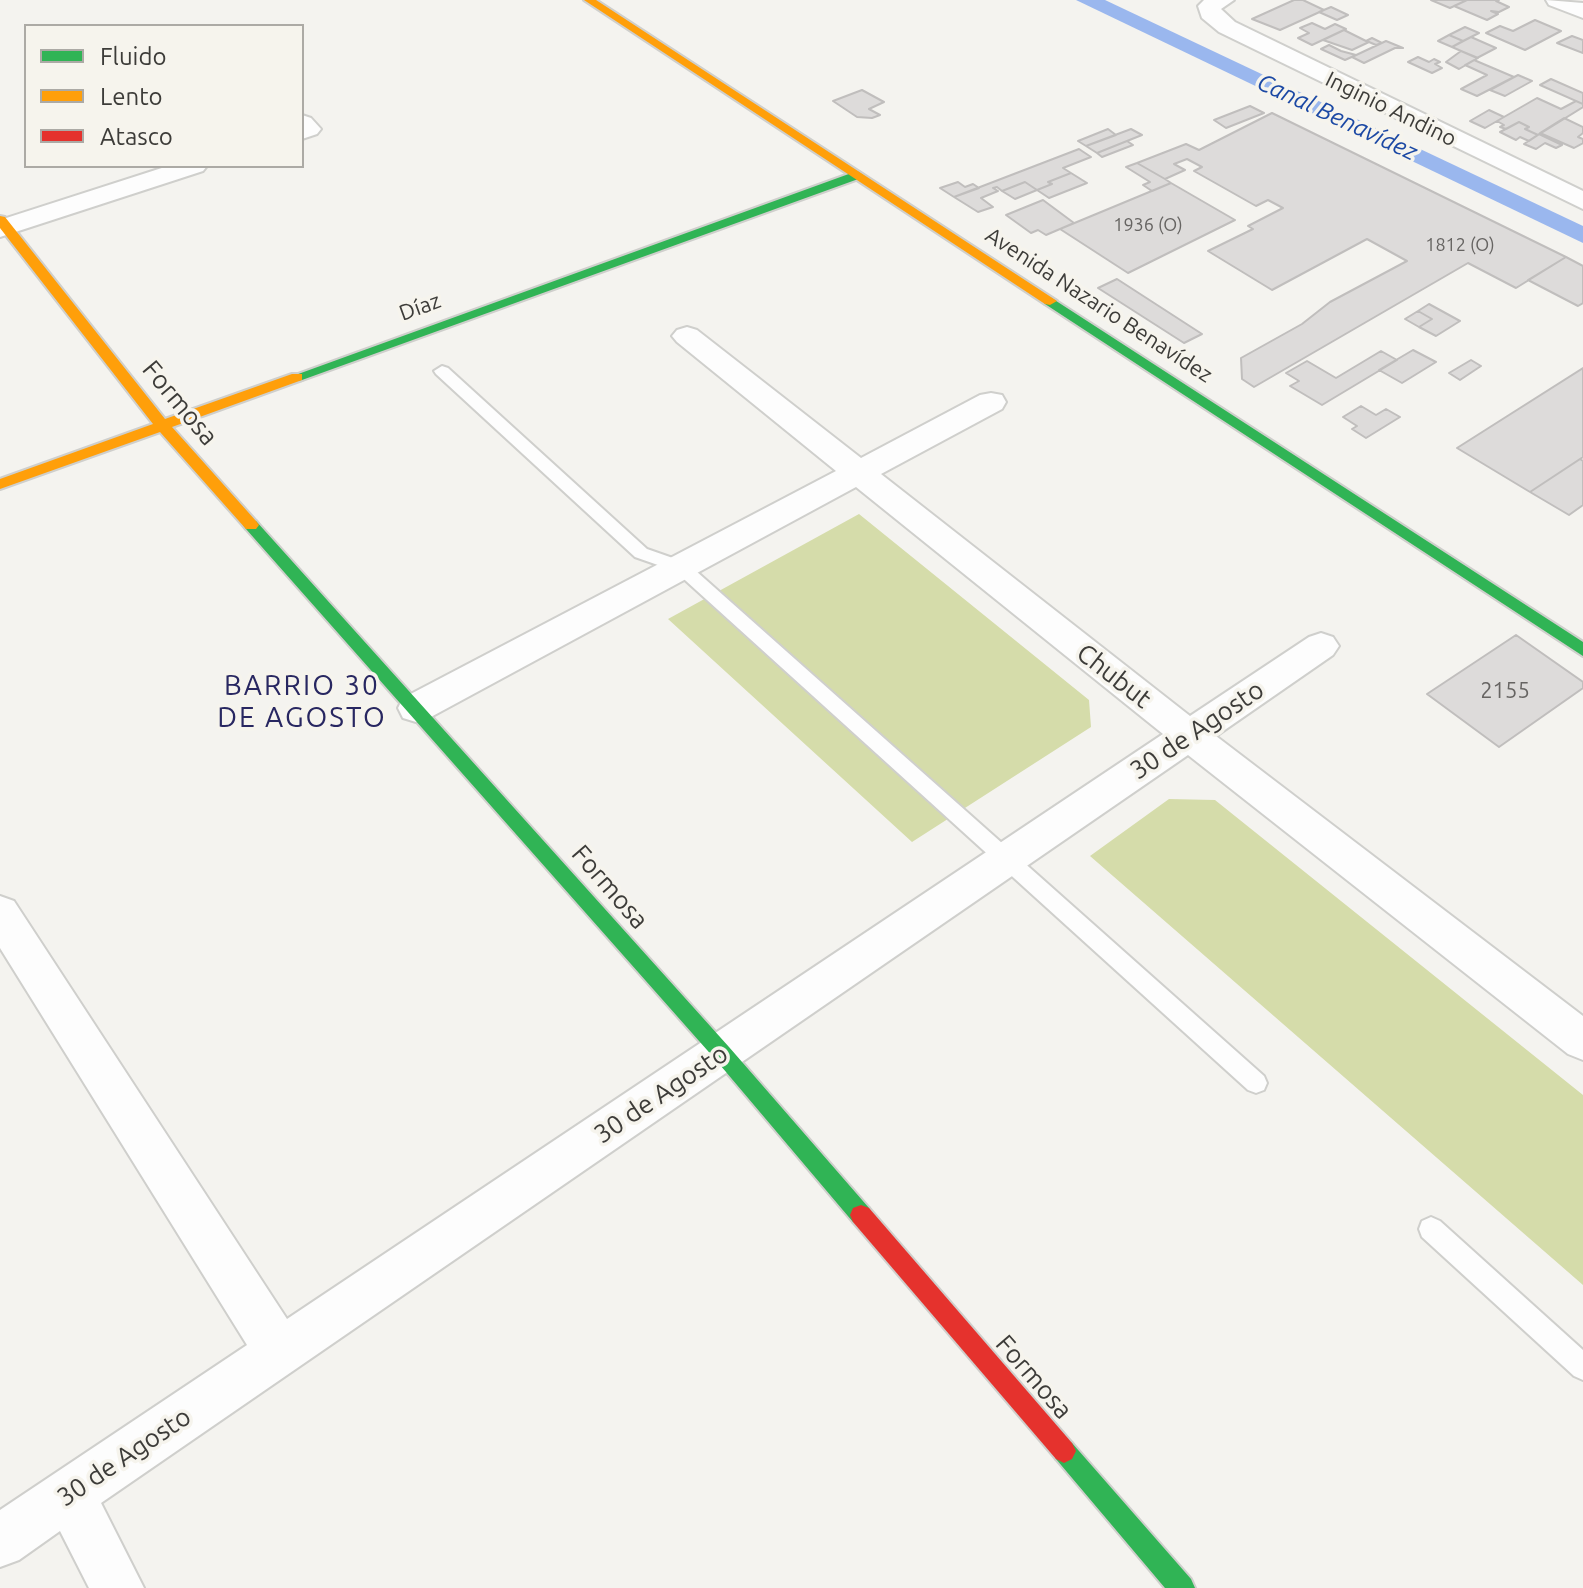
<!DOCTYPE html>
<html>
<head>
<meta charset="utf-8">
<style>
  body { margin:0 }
  #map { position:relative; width:1583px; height:1588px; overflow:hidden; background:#f4f3ef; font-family:Ubuntu,sans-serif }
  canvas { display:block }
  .legend { position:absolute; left:24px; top:24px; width:280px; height:144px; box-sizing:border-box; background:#f6f4ed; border:2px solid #acaaa5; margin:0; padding:10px 14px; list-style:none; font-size:24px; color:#3d3c39 }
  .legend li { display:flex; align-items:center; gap:16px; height:40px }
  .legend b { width:40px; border:2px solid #acaaa5 }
</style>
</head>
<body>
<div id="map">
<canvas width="1583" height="1588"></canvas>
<ul class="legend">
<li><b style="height:10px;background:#30b455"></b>Fluido</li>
<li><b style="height:10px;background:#ff9f0a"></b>Lento</li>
<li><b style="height:10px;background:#e5322d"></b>Atasco</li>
</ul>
</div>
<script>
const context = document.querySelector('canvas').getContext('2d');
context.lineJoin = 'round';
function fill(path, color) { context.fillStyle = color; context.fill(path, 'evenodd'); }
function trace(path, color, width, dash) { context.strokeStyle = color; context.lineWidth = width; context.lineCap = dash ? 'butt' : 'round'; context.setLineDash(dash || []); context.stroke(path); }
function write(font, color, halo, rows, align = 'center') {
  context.font = font + ' Ubuntu,sans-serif'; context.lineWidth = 7; context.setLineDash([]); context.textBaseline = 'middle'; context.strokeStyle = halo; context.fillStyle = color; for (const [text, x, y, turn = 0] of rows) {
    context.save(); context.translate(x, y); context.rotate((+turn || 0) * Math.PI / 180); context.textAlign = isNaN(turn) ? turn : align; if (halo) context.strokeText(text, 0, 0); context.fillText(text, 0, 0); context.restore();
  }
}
fill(new Path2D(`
  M859,514L1089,700L1091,727L912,842L668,619Z
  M1169,799L1215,800L1583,1095V1285L1090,856Z`), '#d5dcaa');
fill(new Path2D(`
  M1076,0H1105L1583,226V243Z`), '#9ab7ee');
const building = new Path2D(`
  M1294,0H1303L1324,10L1280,30L1252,19Z
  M1431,0H1467L1450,8Z
  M1467,0H1499L1496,1L1509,7L1499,12L1491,11L1498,14L1487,20L1454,6Z
  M1331,7L1348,15L1337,20L1319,12Z
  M1535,20L1561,31L1525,50L1486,33L1500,26L1513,31Z
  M1312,23L1325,29L1335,24L1346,29L1312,45L1298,38L1309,33L1300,28Z
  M1465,27L1479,33L1463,41L1449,35Z
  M1344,30L1366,41L1372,38L1382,43L1376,45L1369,42L1352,50L1323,40Z
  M1449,35L1463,41L1452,47L1438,41Z
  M1572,36L1583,40V53L1557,43Z
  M1471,37L1496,48L1477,58L1452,47Z
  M1386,41L1403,48H1395L1364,63L1352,57Z
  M1329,45L1341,51L1356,55L1345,60L1321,49Z
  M1461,51L1478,58L1459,69L1446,62Z
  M1418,57L1429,62L1434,59L1440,62L1435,64L1442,68L1432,73L1408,62Z
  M1474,60L1514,77L1477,96L1461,89L1487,75L1465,65Z
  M1518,75L1532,81L1505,96L1490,90Z
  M1551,79L1583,93V104L1540,85Z
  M862,90L884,102L869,109L880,115L872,118L857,117L833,101Z
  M1537,98L1561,109L1576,101L1583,104V107L1538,135L1525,129L1529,127L1519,122L1506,129L1500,127L1504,125L1497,121Z
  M1250,106L1264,113L1226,128L1214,120Z
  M1489,110L1504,117L1485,128L1470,121Z
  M1272,113L1566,257L1516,288L1468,263L1254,387L1242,379L1241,358L1302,324L1330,302L1407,261L1367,239L1272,290L1208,251L1253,229L1248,226L1283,208L1268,200L1256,206L1194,171L1202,167L1187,159L1174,164L1185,170L1165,179L1137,163L1186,144L1199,150Z
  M1564,118L1583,127V133L1578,137L1583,139V143L1574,148L1540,133Z
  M1519,122L1529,127L1525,129L1538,135L1529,141L1520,137L1516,140L1500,132Z
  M1108,129L1116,135L1086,146L1078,141Z
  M1131,129L1142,135L1097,153L1086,146Z
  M1539,134L1562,145L1556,148L1545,143L1536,149L1524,144Z
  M1127,141L1133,145L1102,157L1097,153Z
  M1079,149L1091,157L1063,168L1071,173L1048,182L1052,184L1037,190L1025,182L1002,191L997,187L993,188L998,191L981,198L993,207L978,212L954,197Z
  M1137,163L1165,179L1171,183L1152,191L1143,185L1150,182L1126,167Z
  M1071,173L1087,183L1049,198L1037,190L1052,184L1048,182Z
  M958,182L965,187L973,184L979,188L954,197L940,188Z
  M1025,182L1037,190L1015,199L1002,191Z
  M1171,183L1235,220L1128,273L1060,229Z
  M1043,200L1074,223L1046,235L1038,230L1031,233L1006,215Z
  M1566,257L1583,266V303L1578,306L1528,280Z
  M1117,279L1202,334L1184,343L1098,288Z
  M1429,304L1460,321L1436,336L1419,327L1432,319L1418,311Z
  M1418,311L1432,319L1419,327L1405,319Z
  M1413,350L1436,362L1402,383L1379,370Z
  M1381,351L1397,360L1322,405L1290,386L1299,381L1286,373L1307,361L1336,378Z
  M1471,360L1481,366L1460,380L1449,373Z
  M1583,368V457L1530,492L1457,448Z
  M1361,406L1376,415L1386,409L1400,417L1366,438L1352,429L1357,426L1343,417Z
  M1580,459L1583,461V505L1569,515L1530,492Z
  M1516,635L1583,682V688L1499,747L1427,694Z`);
fill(building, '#dddbda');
trace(building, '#c0bebd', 2);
const lane = new Path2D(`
  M442,366L448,368L647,549L687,563L1264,1076L1267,1083L1264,1090L1256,1093L1248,1090L675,571L635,557L436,374L434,371Z
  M1431,1217L1440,1221L1583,1350V1380L1574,1376L1422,1237L1419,1229L1422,1221Z`);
const street = new Path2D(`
  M1234,0L1221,9L1235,22L1583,191V209L1219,32L1202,18L1198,6L1204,0Z
  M1546,0L1583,3V18L1549,5Z
  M302,115L311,118L321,129L317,134L302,139Z
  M168,166H207L203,171L0,237V220Z
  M687,327L697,330L861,458L980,395L991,393L1002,395L1006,402L1002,409L881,474L1190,716L1309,637L1321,633L1333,637L1339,646L1333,655L1216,736L1583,1016V1060L1568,1054L1188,755L101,1503L144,1588H89L60,1531L19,1560L0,1567V1510L247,1345L0,948V896L14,901L287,1319L1163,734L856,487L429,718L416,722L403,718L398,708L403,698L836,471L677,342L672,336L677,330Z`);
const fast = new Path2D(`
  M857,171L863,175L861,178L302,380L297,381L290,377Z
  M1050,297L1583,642V656L1045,304L1043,301Z
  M251,520L256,521L729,1047L869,1208L872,1215L869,1222L861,1225L853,1222L715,1059L246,529L243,525Z
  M1064,1439L1072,1443L1191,1579L1195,1588H1165L1056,1459L1052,1451L1056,1443Z`);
const slow = new Path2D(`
  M584,0H596L1057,301L1050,305L1045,304Z
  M0,216L5,217L165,419L292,374H302V380L172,427L256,521L259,525L256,529H246L160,432L0,489V479L153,424L0,228Z`);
const jam = new Path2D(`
  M861,1205L869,1208L1072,1443L1076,1451L1072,1459L1064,1463L1056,1459L853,1222L850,1215L853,1208Z`);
trace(lane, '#cfcfcc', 4);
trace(street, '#cfcfcc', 4);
trace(fast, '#cfcfcc', 4);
trace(slow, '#cfcfcc', 4);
trace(jam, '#cfcfcc', 4);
fill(lane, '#fdfdfd');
fill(street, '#fdfdfd');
fill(fast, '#30b455');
fill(slow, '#ff9f0a');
fill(jam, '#e5322d');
write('18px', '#666462', null, [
  ["1936 (O)",1148,225],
  ["1812 (O)",1460,245]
]);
write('22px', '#3d3c39', '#f6f4ed', [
  ["Inginio Andino",1391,109,26],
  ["Avenida Nazario Benavídez",1099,305,33],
  ["Díaz",420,307,-20]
]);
write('22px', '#666462', null, [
  ["2155",1505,691]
]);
write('italic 24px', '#1b48a4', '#f6f4ed', [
  ["Canal Benavídez",1337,117,25]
]);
write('26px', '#3d3c39', '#f6f4ed', [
  ["Formosa",180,403,50],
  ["Chubut",1114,676,38],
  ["30 de Agosto",1197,730,-34],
  ["Formosa",610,887,49],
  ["30 de Agosto",661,1094,-34],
  ["Formosa",1034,1377,49],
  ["30 de Agosto",124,1457,-34]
]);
context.letterSpacing = '2px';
write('28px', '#282761', '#f6f4ed', [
  ["BARRIO 30",302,686],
  ["DE AGOSTO",302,718]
]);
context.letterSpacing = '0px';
</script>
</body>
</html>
